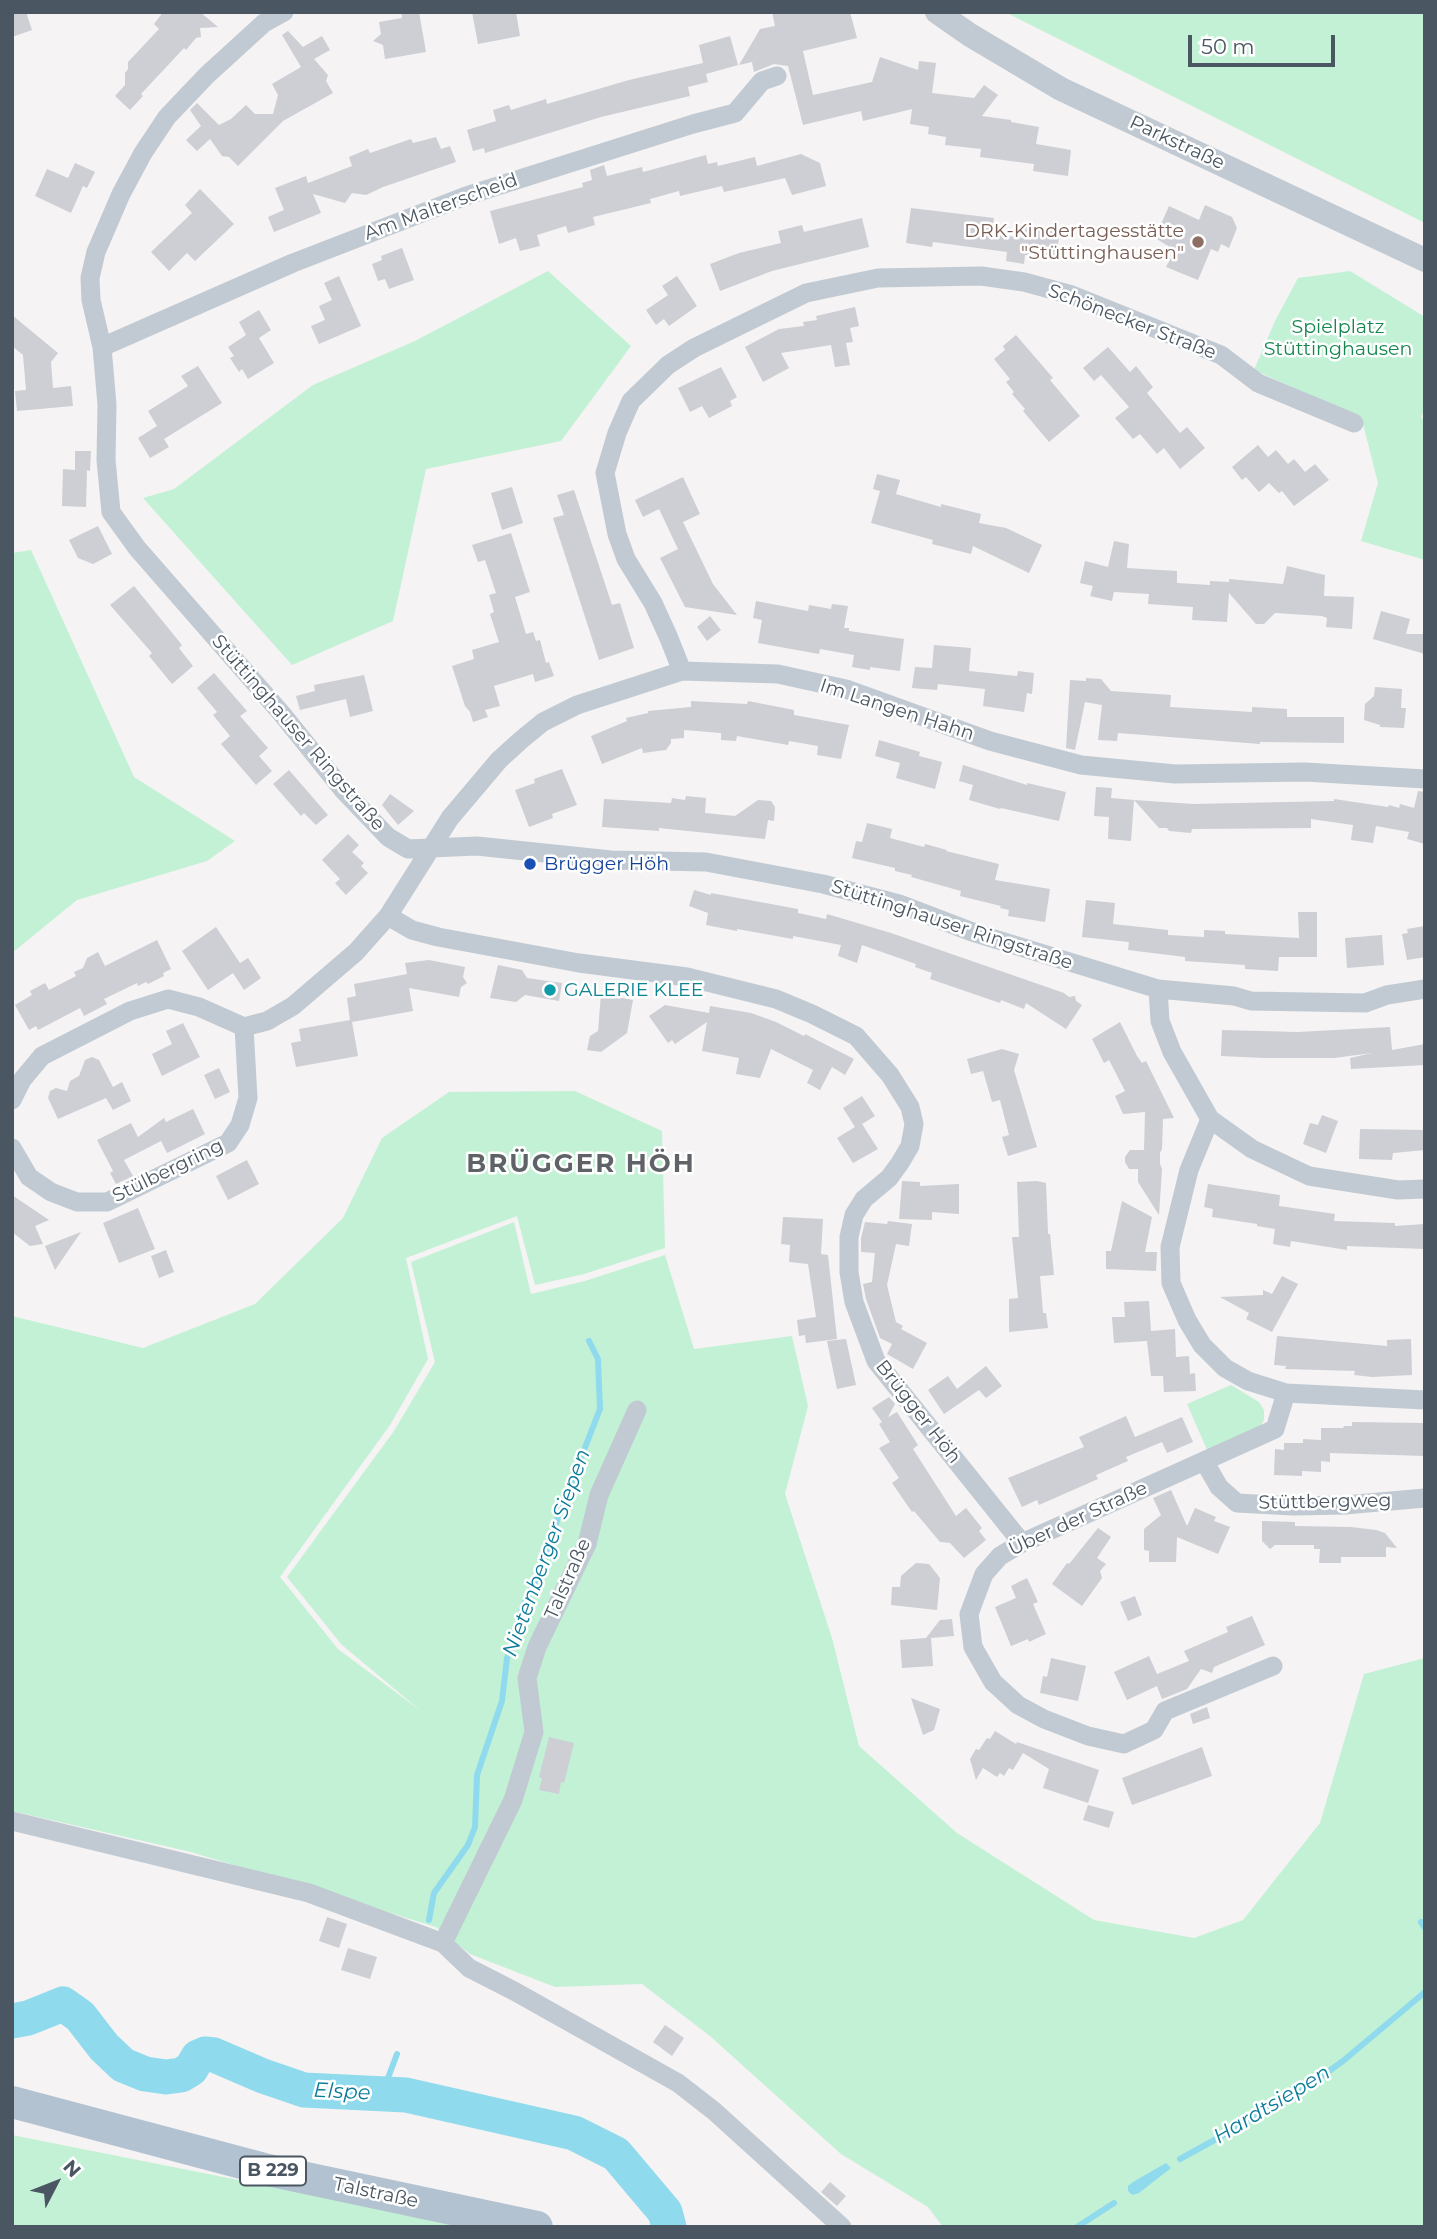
<!DOCTYPE html>
<html>
<head>
<meta charset="utf-8">
<style>
  body { margin:0 }
  #map { position:relative; width:1437px; height:2239px; overflow:hidden; background:#f5f3f3; font-family:Montserrat,sans-serif }
  canvas { display:block }
  .frame { position:absolute; inset:0; border:14px solid #4a5661; pointer-events:none }
  .north { position:absolute; left:21px; top:2148px; width:70px; height:70px; -webkit-text-stroke:5px #fff; paint-order:stroke; rotate:48deg; font-size:19px; font-weight:700; line-height:28px; text-align:center; color:#4a5661 }
  .north::after { content:''; display:block; margin:auto; width:24px; height:32px; background:#4a5661; clip-path:polygon(50% 0,100% 100%,50% 72%,0 100%) }
  .scale { position:absolute; left:1188px; top:35px; width:147px; height:32px; box-sizing:border-box; border:4px solid #4a5661; border-top:0; padding-left:9px; font-size:21px; line-height:24px; white-space:nowrap; color:#4a5661; -webkit-text-stroke:5px #fff; paint-order:stroke }
</style>
</head>
<body>
<div id="map">
<canvas width="1437" height="2239"></canvas>
<div class="frame"></div>
<div class="north">N</div>
<div class="scale">50 m</div>
</div>
<script>
const context = document.querySelector('canvas').getContext('2d');
context.lineJoin = 'round';
function fill(path, color) { context.fillStyle = color; context.fill(path, 'evenodd'); }
function trace(path, color, width, dash) { context.strokeStyle = color; context.lineWidth = width; context.lineCap = dash ? 'butt' : 'round'; context.setLineDash(dash || []); context.stroke(path); }
function write(font, color, halo, rows, align = 'center') {
  context.font = font + ' Montserrat,sans-serif'; context.lineWidth = 5; context.setLineDash([]); context.textBaseline = 'middle'; context.strokeStyle = halo; context.fillStyle = color; for (const [text, x, y, turn = 0] of rows) {
    context.save(); context.translate(x, y); context.rotate((+turn || 0) * Math.PI / 180); context.textAlign = isNaN(turn) ? turn : align; if (halo) context.strokeText(text, 0, 0); context.fillText(text, 0, 0); context.restore();
  }
}
fill(new Path2D(`
  M1005,12H1425V223Z
  M548,271L631,346L561,441L426,469L393,621L292,665L143,498L174,489L313,385L415,341Z
  M1350,271L1425,317V409L1421,417L1425,421V560L1361,541L1378,483L1364,428L1359,417L1254,370L1275,321L1298,278Z
  M31,550L134,777L235,841L207,861L77,900L12,953V553Z
  M575,1091L662,1131L665,1248L584,1274L535,1285L517,1216L406,1258L428,1359L390,1425L280,1577L338,1649L421,1711L342,1645L287,1577L394,1431L435,1362L411,1262L514,1222L531,1294L585,1281L665,1255L694,1349L792,1336L808,1406L785,1494L832,1638L859,1746L957,1833L1094,1920L1194,1938L1243,1920L1320,1823L1364,1674L1425,1658V2227H943L928,2207L841,2154L710,2036L642,1984L555,1987L470,1954L436,1927L191,1852L12,1811V1316L143,1348L255,1304L343,1218L382,1138L449,1092Z
  M1231,1385L1259,1402L1264,1410V1420L1259,1428L1208,1452L1187,1404Z
  M12,2135L475,2227H12Z`), '#c3f1d5');
fill(new Path2D(`
  M1166,2163L1171,2168L1139,2193L1132,2195L1128,2191V2186L1133,2182Z`), '#90daee');
trace(new Path2D(`
  M429,1920L434,1893L468,1845L475,1827L477,1775L502,1701L507,1658L519,1633L521,1611L549,1550L558,1517L600,1409L598,1359L589,1341
  M1421,1922L1425,1928
  M382,2094L397,2054
  M1180,2159L1294,2096L1343,2061L1425,1992
  M1077,2227L1114,2203`), '#90daee', 6);
trace(new Path2D(`
  M12,2021L28,2018L63,2004L80,2016L104,2047L123,2065L145,2074L166,2077L181,2075L191,2069L198,2057L205,2054L214,2055L263,2076L304,2090L406,2095L574,2133L616,2154L665,2212L669,2227`), '#90daee', 35);
fill(new Path2D(`
  M12,12H26L32,30L12,37Z
  M163,12H200L218,27L200,28L201,37L196,38L186,50L184,48L141,94L143,96L130,110L115,96L125,85V73L128,69V62L159,29L154,24Z
  M401,12H419L426,52L385,59L383,45L373,41L381,34L379,22L402,18Z
  M472,12H516L520,36L478,44Z
  M772,12H836L839,14L850,12L857,38L803,51L813,95L872,82L880,57L918,70L919,61L936,63L932,93L974,98L984,85L998,95L982,116L1011,120V122L1039,127L1036,144L1071,150L1068,176L1033,171L1034,164L980,157L981,149L945,145L946,137L928,134L929,127L910,124L912,109L863,121L861,111L803,125L788,66L774,64L754,72L752,62L739,65L760,29L775,26Z
  M288,31L303,47L322,36L330,50L314,59L328,75L326,81L333,93L283,121L238,166L229,157L222,156L210,139L197,151L186,140L201,126L190,110L197,103L219,125L231,119L246,105L255,114H273L278,95L272,84L301,67L282,35Z
  M730,36L738,65L706,74L708,82L688,87L690,96L601,117L485,153L484,148L473,151L467,130L496,121L493,110L509,105L511,110L546,99L547,104L629,80L703,63L699,45Z
  M436,137L441,149L450,146L456,162L383,187L366,195L352,193L345,203L313,194L321,213L274,232L268,217L284,210L275,188L306,176L308,183L352,166L349,157L368,149L370,153L411,139L413,143Z
  M801,154L820,163L826,186L792,195L785,178L724,192L722,186L680,196L679,191L650,199L651,203L593,217L595,225L568,233L566,226L537,235L540,246L520,251L516,238L499,244L490,211L583,187L582,183L592,180L590,170L604,165L607,176L642,167L643,172L706,155L708,164L717,162L718,166L755,157L757,166Z
  M75,163L95,172L87,188L83,186L71,213L35,196L47,169L68,178Z
  M200,189L234,224L195,261L187,253L169,271L151,252L192,213L185,205Z
  M1205,205L1232,217L1237,228L1229,248L1221,244L1218,252L1211,249L1198,280L1166,267L1175,250L1155,238L1169,206L1199,220Z
  M911,208L994,218L992,234L1024,238L1025,226L1060,230L1056,259L1025,255L1024,264L1006,261L1007,252L933,242L932,247L906,243Z
  M862,218L869,247L772,271L720,291L710,264L739,253L781,243L778,231L802,225L804,232Z
  M402,248L414,280L389,289L385,279L378,281L372,264L382,260L381,256Z
  M339,276L361,326L319,344L311,326L325,320L319,306L332,300L324,283Z
  M677,276L697,306L669,326L664,319L656,325L646,310L668,295L662,286Z
  M855,307L859,326L850,328L853,342L846,343L850,365L835,367L831,345L781,353L789,368L763,382L745,347L779,329L804,326L803,322L817,320L816,316Z
  M259,310L271,330L259,338L274,363L248,379L242,369L239,372L230,358L234,356L228,347L246,335L239,322Z
  M12,315L58,353L51,362L53,388L71,386L73,406L17,411L15,391L26,390L23,355L12,346Z
  M1016,335L1053,378L1050,380L1080,416L1049,442L1023,411L1025,409L1012,394L1014,392L1006,382L1010,379L994,359L1005,350L1003,346Z
  M1108,347L1130,372L1136,366L1153,387L1147,393L1180,433L1187,427L1205,448L1180,469L1164,448L1157,454L1140,434L1133,439L1115,418L1129,407L1101,375L1094,381L1083,368Z
  M198,366L222,403L164,439L169,447L150,458L138,438L157,426L148,411L188,386L181,376Z
  M721,367L737,397L730,401L732,406L709,418L702,406L690,412L678,388Z
  M1258,445L1268,457L1276,450L1288,464L1294,459L1305,472L1315,464L1329,480L1294,506L1282,491L1279,493L1269,483L1259,492L1246,477L1242,480L1232,467Z
  M75,451H91L90,471L87,470L86,507L62,506L63,469L75,470Z
  M877,474L900,480L896,494L941,507V504L981,514L979,523L1006,528L1042,545L1029,573L973,546L971,554L932,544L933,540L871,523L880,491L873,489Z
  M683,477L700,514L683,522L713,584L737,615L685,607L660,558L678,549L659,509L643,517L635,500Z
  M512,487L523,523L502,530L491,493Z
  M574,490L612,605L620,603L634,648L599,660L553,518L564,515L557,495Z
  M98,526L112,554L93,564L78,558L69,540Z
  M511,533L530,592L515,597L526,634L533,632L536,641L540,640L546,663L549,662L554,676L535,682L533,674L494,686L500,706L485,710L488,717L473,722L470,712L465,706L452,666L474,659L472,650L499,642L490,614L494,612L489,595L496,593L485,560L478,562L472,545Z
  M1114,541L1129,544L1127,568L1177,571V583L1210,585V581L1229,582V579L1283,584L1287,566L1325,575L1324,596L1354,597L1352,629L1326,627L1327,618L1322,616L1275,613L1264,624H1256L1229,593L1227,622L1192,620L1193,607L1148,604L1149,594L1114,592L1112,601L1090,596L1093,586L1080,583L1085,561L1108,567Z
  M134,586L182,645L179,648L193,666L172,684L149,656L152,653L110,605Z
  M756,601L808,611L809,605L831,609L832,604L848,606L844,628H849V631L904,639L900,671L870,667V670L852,667L854,655L820,649L819,654L758,643L762,620L753,618Z
  M1381,611L1410,619L1406,634H1425V654L1373,639Z
  M710,616L721,630L707,641L697,627Z
  M934,645L971,648L969,671L1017,676L1018,671L1034,673L1032,694L1027,693L1024,712L983,706L985,689L938,684L937,690L912,688L915,667L932,668Z
  M214,673L247,711L240,716L268,748L259,756L272,771L256,785L221,744L230,736L213,715L217,712L197,688Z
  M364,675L373,711L350,717L346,699L300,710L296,696L315,691L314,685Z
  M1086,678L1101,679L1111,691L1171,695L1170,707L1252,712V707L1287,709V717H1344V743L1260,742V744L1118,733L1117,741L1098,740L1102,705L1085,702L1075,750L1066,748L1070,680L1086,681Z
  M1375,687L1402,689L1401,708H1406L1404,728L1380,727V725L1364,720L1365,704L1374,696Z
  M691,701L747,704L748,701L794,710V715L849,725L841,759L817,755L818,746L789,741L788,745L737,736L736,741L721,740V733L684,730V738L671,739V743L666,750L643,753L642,748L602,764L591,736L627,721L626,718L648,713V711L691,707Z
  M879,740L920,752L919,756L942,762L935,789L896,778L900,763L875,756Z
  M963,765L1027,785V783L1066,792L1059,821L1001,808L1000,809L969,800L973,785L959,781Z
  M562,769L577,805L552,814L553,818L529,827L515,790L535,783L534,779Z
  M289,770L328,815L316,825L304,813L301,816L273,784Z
  M1096,787L1112,788L1111,798L1134,800L1131,841L1108,839L1109,817L1094,816Z
  M1418,791L1425,792V844L1407,839L1409,832L1376,826L1373,843L1351,840L1353,825L1311,819V828L1192,829L1191,833L1169,831L1167,828H1159L1134,800L1193,804L1334,801V799L1388,807L1389,805L1399,808L1400,804L1414,808Z
  M390,794L414,811L398,825L382,805Z
  M686,796L706,798L705,813L735,816L758,800L771,801L775,807L774,821L768,820L765,839L659,828V831L602,827L604,799L671,803L672,798L685,800Z
  M867,823L892,829L890,838L924,847L925,844L947,850L946,851L999,864L995,880L1050,889L1045,922L1008,916L1009,910L1000,908L1001,906L960,896L961,891L911,877L912,875L895,871V868L852,858L856,841L862,842Z
  M348,834L359,845L352,852L364,863L361,866L368,873L346,895L335,883L340,879L322,860Z
  M694,890L711,895V893L798,909V913L826,919L827,914L891,933L1064,993L1069,997L1075,996L1076,1001L1082,1005L1066,1029L1026,1003L1024,1009L1001,1000L1000,1003L930,979L932,973L915,967L916,964L862,945L857,963L838,956L841,945L793,936V939L737,929V931L706,925L708,913L689,906Z
  M1086,900L1115,903L1113,924L1168,930V935L1204,937V930L1225,931V934L1299,938L1298,912H1317V957H1279L1278,971L1245,969V965L1185,961V957L1128,950L1129,942L1082,937Z
  M1425,926V957L1407,960L1402,934L1408,933L1407,929Z
  M216,927L240,963L248,958L261,978L244,990L233,973L208,990L182,951Z
  M1382,935L1384,965L1347,968L1345,938Z
  M157,940L171,969L163,973L164,976L148,984L146,982L138,986L137,983L104,999L107,1004L84,1016L80,1008L38,1030L36,1026L29,1030L15,1005L32,995L30,991L45,983L49,990L76,976L74,972L83,968L87,958L98,952L105,966Z
  M429,960L465,967L463,977L467,983L461,987L459,997L409,988L413,1011L352,1022L358,1056L296,1067L291,1043L301,1041L299,1029L350,1020L347,998L356,996L354,984L407,974L405,963Z
  M498,965L522,970L527,978L562,983L559,1001L525,995L516,1002L490,998Z
  M601,994L633,1000L627,1033L601,1052L587,1050L590,1036L598,1031Z
  M665,1005L709,1013L710,1006L751,1013L776,1022L804,1036L805,1034L854,1059L845,1075L832,1067L820,1090L807,1083L813,1070L771,1049L760,1078L736,1074L739,1058L702,1051L707,1022L675,1044L672,1040L668,1043L649,1016Z
  M1120,1022L1137,1056L1142,1063L1146,1061L1174,1118L1163,1119L1162,1149L1160,1153V1164L1162,1169L1159,1215L1138,1182V1169H1129L1125,1162V1157L1130,1150H1144L1145,1112L1123,1114L1115,1096L1125,1091L1109,1060L1104,1063L1092,1039Z
  M183,1023L200,1057L162,1076L152,1054L172,1044L166,1031Z
  M1390,1027L1392,1050L1425,1044V1065L1351,1069L1350,1058L1372,1053L1334,1058H1264L1221,1056L1222,1030L1298,1032Z
  M1002,1049L1019,1054L1014,1070L1037,1147L1008,1156L1002,1137L1009,1135L1000,1100L992,1102L983,1071L971,1074L967,1059Z
  M92,1057L99,1060L113,1087L122,1082L131,1101L113,1110L106,1098L58,1119L48,1098L50,1091L56,1088L67,1091L70,1081L79,1076L85,1060Z
  M219,1068L230,1092L215,1099L204,1075Z
  M862,1096L875,1116L862,1124L878,1149L853,1163L837,1138L855,1127L843,1108Z
  M193,1109L205,1134L167,1153L161,1141L124,1160L133,1176L116,1184L110,1173L113,1171L97,1140L131,1123L138,1137L164,1118L166,1122Z
  M1322,1115L1338,1121L1326,1153L1303,1144L1310,1123L1318,1125Z
  M1360,1129L1425,1130V1150L1393,1153L1392,1160L1359,1159Z
  M247,1160L259,1184L228,1200L216,1176Z
  M902,1181L920,1182V1186L959,1184V1214L932,1212V1220L899,1219Z
  M1037,1181L1046,1183L1048,1234H1050L1054,1275L1040,1276L1043,1313H1046L1048,1328L1009,1332V1299L1018,1298L1012,1237H1019L1017,1182Z
  M1208,1184L1280,1195L1279,1206L1335,1214L1334,1221L1395,1223V1226L1425,1224V1249L1347,1246V1250L1291,1241L1290,1247L1273,1244L1275,1229L1257,1226V1224L1212,1217L1213,1209L1204,1207Z
  M12,1195L49,1220L35,1226L43,1244L30,1246L12,1232Z
  M1122,1201L1152,1217L1145,1252H1157L1156,1271L1106,1269V1251H1111Z
  M138,1208L155,1249L119,1263L103,1223Z
  M783,1217L823,1219L821,1254L828,1255L837,1339L806,1343L805,1335L799,1336L797,1320L816,1317L808,1264L789,1262L790,1245L781,1244Z
  M888,1221L912,1224L909,1246L896,1244L887,1285L896,1322L903,1326L901,1329L927,1343L913,1369L887,1354L892,1344L880,1338L866,1299L863,1284L872,1282L875,1253L861,1252V1238L865,1222L887,1224Z
  M81,1232L55,1270L45,1246Z
  M166,1250L174,1272L159,1278L151,1256Z
  M1282,1276L1298,1284L1272,1332L1246,1319L1249,1313L1220,1297L1263,1295V1290L1272,1294Z
  M1149,1301L1151,1331L1175,1329L1176,1357L1189,1356L1190,1374L1195,1373L1196,1391L1164,1392L1163,1376H1151L1147,1341L1114,1343L1112,1317H1125L1124,1302Z
  M1277,1336L1387,1346V1340L1411,1339L1412,1375L1372,1377L1354,1375L1355,1371L1285,1369L1286,1366L1274,1365Z
  M846,1339L856,1385L837,1389L827,1341Z
  M986,1366L1002,1386L986,1398L979,1390L944,1414L928,1390L948,1376L957,1389Z
  M889,1397L895,1404L888,1417L897,1412L918,1445L913,1449L956,1516L966,1508L982,1528L979,1531L986,1540L964,1558L950,1543L940,1542L914,1511L912,1512L892,1483L899,1478L879,1448L890,1442L879,1424L882,1422L872,1408Z
  M1126,1416L1135,1437L1182,1417L1193,1442L1167,1453L1162,1442L1126,1457L1128,1461L1096,1475L1098,1479L1039,1505L1037,1500L1022,1507L1008,1478L1084,1447L1079,1437Z
  M1352,1422L1425,1423V1456L1330,1453V1462L1321,1461V1472L1302,1471V1476L1274,1475L1275,1449L1284,1450V1443H1303V1439L1321,1440V1428H1343L1344,1426H1352Z
  M1171,1490L1187,1526L1195,1508L1216,1517L1214,1521L1230,1527L1218,1554L1177,1537L1176,1562H1149V1551L1144,1550V1529L1161,1515L1153,1498Z
  M1262,1521L1295,1522V1526L1351,1527L1376,1530L1385,1533L1397,1548L1386,1547V1557H1341V1563H1319L1320,1549H1314V1545H1275L1270,1549L1262,1541Z
  M1098,1528L1111,1537L1097,1558L1106,1564L1100,1571L1102,1578L1082,1606L1052,1584L1067,1563L1069,1564Z
  M916,1563L929,1564L940,1578L937,1610L891,1605L892,1587H900L901,1576Z
  M1027,1578L1038,1602L1033,1604L1046,1634L1029,1642L1028,1639L1011,1646L995,1607L1016,1598L1011,1586Z
  M1135,1596L1142,1615L1128,1621L1120,1602Z
  M1252,1616L1265,1645L1214,1667L1212,1673L1201,1669L1187,1689L1162,1699L1157,1686L1127,1700L1114,1672L1149,1656L1157,1674L1189,1661L1184,1651L1228,1632L1226,1627Z
  M952,1619L954,1636L931,1638L933,1666L902,1668L900,1640L926,1638L940,1620Z
  M1051,1658L1086,1666L1078,1701L1040,1693L1043,1676L1047,1677Z
  M911,1698L940,1709L934,1730L923,1735Z
  M1207,1707L1210,1718L1193,1724L1190,1714Z
  M995,1731L1016,1744L1017,1742L1099,1770L1088,1803L1043,1788L1049,1769L1023,1753L1013,1770L1009,1768L1004,1776L1000,1773L997,1777L983,1768L976,1780L970,1759L976,1749L979,1750L987,1738L990,1739Z
  M549,1737L574,1743L564,1783L561,1782L559,1794L539,1790L542,1778L539,1777Z
  M1202,1747L1212,1776L1132,1805L1122,1778Z
  M1088,1805L1114,1812L1109,1828L1083,1820Z
  M327,1917L347,1924L339,1948L319,1941Z
  M348,1948L377,1957L370,1979L341,1970Z
  M665,2025L684,2038L672,2056L653,2042Z
  M830,2182L846,2196L837,2206L821,2192Z`), '#cdcfd5');
trace(new Path2D(`
  M284,12L264,23L207,75L167,117L143,153L121,194L96,252L90,278L91,300L102,347L107,405L106,460L111,512L137,548L282,714L344,791L388,837L408,849L477,846L611,860L706,862L823,884L899,904L975,933L1158,989L1234,996L1251,1001L1365,1003L1387,995L1425,989
  M102,347L293,263L466,196L693,124L735,113L762,81L777,76
  M682,671L668,636L653,603L626,559L617,534L605,473L617,433L631,401L668,365L694,348L806,293L878,278L981,276L1024,282L1072,295L1221,355L1258,383L1354,423
  M388,916L412,930L438,937L579,963L687,977L776,999L812,1014L856,1036L890,1075L910,1107L914,1124L910,1146L900,1163L889,1178L864,1199L854,1215L849,1237V1272L854,1302L876,1361L1022,1543
  M1158,989L1160,1021L1172,1052L1210,1119L1252,1149L1309,1176L1398,1190L1425,1189
  M12,1100L22,1080L42,1056L130,1011L168,999L199,1007L244,1027L267,1021L293,1006L356,952L388,916L450,818L499,760L521,740L543,722L577,705L682,671L778,674L846,689L990,741L1081,765L1175,774L1305,772L1425,779
  M1210,1119L1189,1170L1170,1247L1171,1283L1187,1320L1202,1345L1225,1368L1248,1381L1286,1393L1425,1400
  M12,1148L29,1177L51,1192L77,1202H107L228,1143L240,1125L248,1098L244,1027
  M1204,1461L1219,1487L1237,1503L1293,1506L1345,1505L1425,1498
  M1273,1666L1165,1711L1154,1730L1124,1744L1088,1736L1044,1719L1018,1705L993,1682L973,1647L969,1614L984,1574L1000,1556L1022,1543L1275,1429L1286,1393
  M12,1821L309,1893L443,1943L469,1968L514,1991L678,2083L714,2111L842,2227
  M443,1943L513,1800L534,1732L527,1678L537,1647L587,1544L599,1495L637,1410`), '#c1cad2', 19);
trace(new Path2D(`
  M937,12L970,35L1061,89L1425,260`), '#c1cad2', 24);
trace(new Path2D(`
  M12,2102L268,2170L537,2227`), '#b3c2d1', 32);
for (const [x, y, r, color] of [
  [1198,242,7,"#8d6e63"],
  [530,864,7,"#1a4fb4"],
  [550,990,7,"#0f9aa8"]
]) { const dot = new Path2D(); dot.arc(x, y, r, 0, 2 * Math.PI); context.fillStyle = color; context.fill(dot); trace(dot, '#fff', 2.5); }
for (const [x, y, w] of [
  [273,2171,66]
]) { const box = new Path2D(); box.roundRect(x - w / 2, y - 14.5, w, 29, 5); context.fillStyle = '#fff'; context.fill(box); trace(box, '#4a5661', 2); }
write('bold 18px', '#4a5661', null, [
  ["B 229",273,2171]
]);
write('19px', '#4a5661', '#fff', [
  ["Parkstraße",1177,143,25],
  ["Am Malterscheid",441,207,-20],
  ["Schönecker Straße",1132,322,21],
  ["Im Langen Hahn",897,710,18],
  ["Stüttinghauser Ringstraße",298,733,49],
  ["Stüttinghauser Ringstraße",952,925,18],
  ["Stülbergring",168,1171,-26],
  ["Brügger Höh",918,1412,52],
  ["Stüttbergweg",1325,1502,-1],
  ["Über der Straße",1078,1519,-25],
  ["Talstraße",568,1579,-66],
  ["Talstraße",376,2193,12]
]);
write('19px', '#785e54', '#fff', [
  ["DRK-Kindertagesstätte",1184,231],
  ["\"Stüttinghausen\"",1184,253]
], 'right');
write('19px', '#17864f', '#fff', [
  ["Spielplatz",1338,327],
  ["Stüttinghausen",1338,349]
]);
write('19px', '#164399', '#fff', [
  ["Brügger Höh",544,864]
], 'left');
write('19px', '#0d838f', '#fff', [
  ["GALERIE KLEE",564,990]
], 'left');
write('italic 21px', '#0c7c9b', '#fff', [
  ["Nietenberger Siepen",547,1553,-70],
  ["Elspe",342,2092,3],
  ["Hardtsiepen",1272,2105,-31]
]);
context.letterSpacing = '2px';
write('bold 26px', '#5f6368', '#fff', [
  ["BRÜGGER HÖH",581,1164]
]);
context.letterSpacing = '0px';
</script>
</body>
</html>
